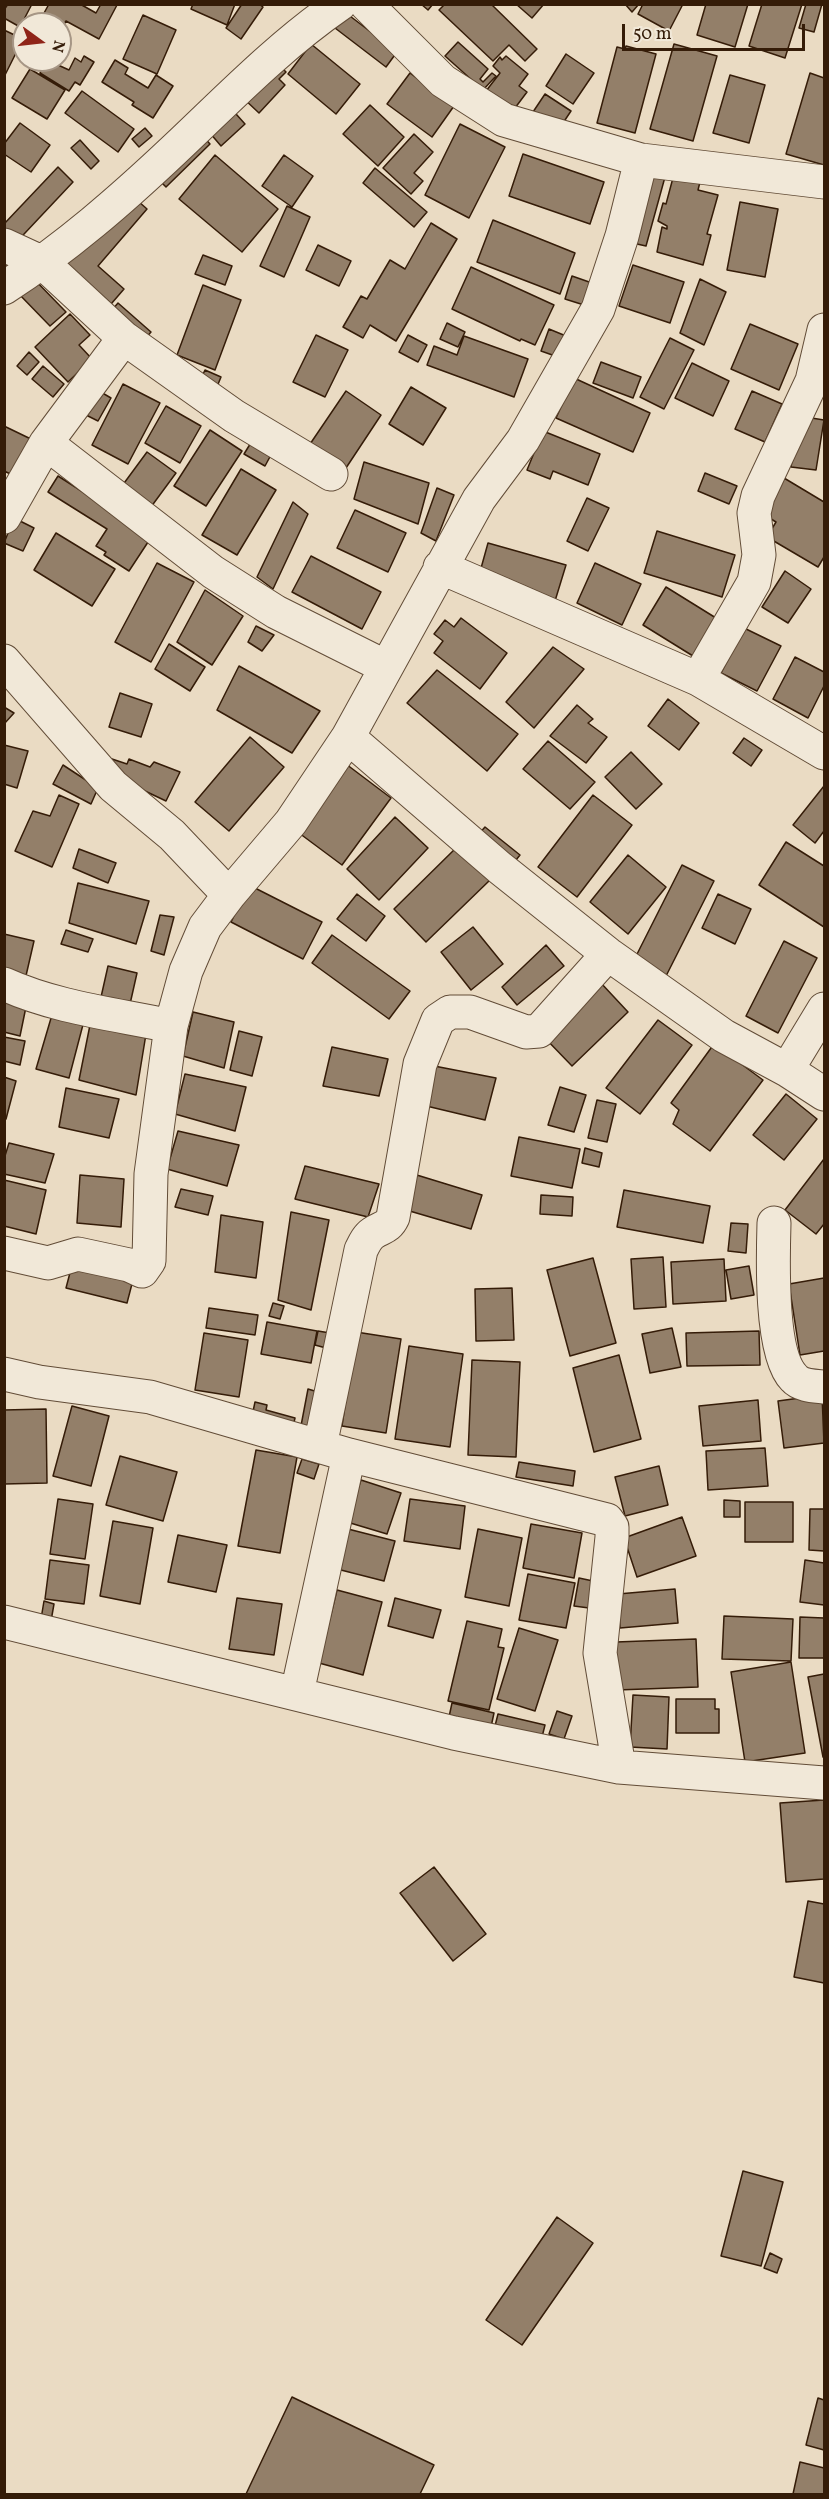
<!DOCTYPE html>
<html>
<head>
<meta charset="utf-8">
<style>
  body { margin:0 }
  #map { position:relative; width:829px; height:2499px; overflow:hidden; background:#eadbc3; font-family:Vollkorn,serif }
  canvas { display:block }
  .frame { position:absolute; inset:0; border:6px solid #351c08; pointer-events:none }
  .north { position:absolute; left:12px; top:12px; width:60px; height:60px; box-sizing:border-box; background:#f1e8d8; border:2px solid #a69685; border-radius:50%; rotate:105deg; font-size:16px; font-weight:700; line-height:24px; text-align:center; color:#351c08 }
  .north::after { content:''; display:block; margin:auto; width:21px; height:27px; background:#8f2418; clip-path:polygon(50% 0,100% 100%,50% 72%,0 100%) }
  .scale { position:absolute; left:622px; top:24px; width:183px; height:27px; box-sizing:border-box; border:3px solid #351c08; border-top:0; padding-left:8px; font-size:18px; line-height:21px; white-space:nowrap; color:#351c08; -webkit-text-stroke:4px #f1e8d8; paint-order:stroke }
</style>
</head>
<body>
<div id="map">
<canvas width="829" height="2499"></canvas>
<div class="frame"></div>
<div class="north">N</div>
<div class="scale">50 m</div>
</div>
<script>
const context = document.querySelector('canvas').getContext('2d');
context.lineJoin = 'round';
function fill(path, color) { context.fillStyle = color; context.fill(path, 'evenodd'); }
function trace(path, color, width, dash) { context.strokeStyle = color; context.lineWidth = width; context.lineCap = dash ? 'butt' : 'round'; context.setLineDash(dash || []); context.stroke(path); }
const building = new Path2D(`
  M8,4H32L20,27L4,18V10Z
  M49,4H80L96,13L101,4L117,5L99,39L66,21L60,31V24H38Z
  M193,4H235L227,25L191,9Z
  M242,4H259L263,7L241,39L226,28Z
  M421,4H433L428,10Z
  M445,4H491L537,49L525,61L509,45L493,61L439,10Z
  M516,4H544L532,18Z
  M625,4H639L632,12Z
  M643,4H683L669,31L638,14Z
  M706,4H748L735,47L697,35Z
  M762,4H802L785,58L749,46Z
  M806,4H822L814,32L799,28Z
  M346,13L397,52L386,67L335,28Z
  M143,15L176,30L157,74L123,59Z
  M4,30L23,39L4,77Z
  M458,42L488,69L480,79L483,82L492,73L496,76L483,90L445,56Z
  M311,44L360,84L336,114L288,74Z
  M674,44L717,56L693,141L650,129Z
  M626,46L656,54L635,133L597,123L617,47L625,49Z
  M566,54L594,73L573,104L546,86Z
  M84,56L94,62L80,85L75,82L69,91L40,73L47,60L69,70L75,58L81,62Z
  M506,56L528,74L519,86L527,92L512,112L486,91L500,73L493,66L500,57L502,60Z
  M115,60L128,68L125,74L148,88L156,75L173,86L153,118L132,105L134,102L102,82Z
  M276,62L286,72L279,79L285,85L259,113L242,97Z
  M30,69L65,90L47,119L12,98Z
  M410,73L454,106L432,137L387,104Z
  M810,73L824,78V165L786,154Z
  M730,75L765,85L749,143L713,133Z
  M82,91L134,129L118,152L65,113Z
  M545,94L571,111L559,129L533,112Z
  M228,105L245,124L221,146L204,126Z
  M370,105L404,137L378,166L343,134Z
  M20,123L50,145L31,172L4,154V144Z
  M460,124L505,147L469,218L425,195Z
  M145,128L152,136L139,147L132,139Z
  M201,134L210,144L166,187L157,178Z
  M414,134L433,152L414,173L423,181L411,194L383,168Z
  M80,140L99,161L91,169L71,148Z
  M523,154L604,182L590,224L509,196Z
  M215,155L278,209L242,252L179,199Z
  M284,155L313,176L292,207L262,186Z
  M58,167L73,182L9,250L4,246V224Z
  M375,168L427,212L414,227L363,183Z
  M648,172L665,177L646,246L628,242Z
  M674,174L700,182L698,190L718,195L707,234L711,235L703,265L657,252L662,227L667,229V226L658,221L663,203L666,204Z
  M129,193L147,209L98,266L124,289L99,318L66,265Z
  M740,202L778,209L765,277L727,270Z
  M287,206L310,217L284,277L260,266Z
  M493,220L575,253L560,294L477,262Z
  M431,223L457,239L396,341L370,325L363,338L343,327L361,296L367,299L390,260L405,269Z
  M318,245L351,261L339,286L306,270Z
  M203,255L232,266L225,285L195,274Z
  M633,265L684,282L670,323L619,306Z
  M471,267L554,305L535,345L521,339L520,341L452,309Z
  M572,276L592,283L584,305L565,299Z
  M32,277L66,312L50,326L17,292Z
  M700,279L726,292L704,345L680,333Z
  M203,285L241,300L215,370L177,355Z
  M118,303L151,332L139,346L106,317Z
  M70,314L90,335L79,345L92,359L68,382L35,347Z
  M447,323L465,332L458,347L440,339Z
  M750,324L798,344L779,390L731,369Z
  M549,329L566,336L558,357L541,351Z
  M316,335L348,350L325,397L293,382Z
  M408,335L427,345L418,362L399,352Z
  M464,336L528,359L514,397L427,365L434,346L457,355Z
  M670,338L694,350L664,409L640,397Z
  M29,352L39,362L27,375L17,366Z
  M601,362L641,377L633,398L593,383Z
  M692,363L729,381L713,416L675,398Z
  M43,366L64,384L53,397L32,379Z
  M205,370L221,377L214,394L197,387Z
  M574,378L650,413L633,452L556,418Z
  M123,384L160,403L128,464L92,445Z
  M411,387L446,408L423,445L389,424Z
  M99,391L111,398L98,421L86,415Z
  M346,391L381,415L342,474L306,450Z
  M752,391L782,404L765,442L735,429Z
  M166,406L201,426L180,463L145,443Z
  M799,416L824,420L816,470L791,467Z
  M4,426L35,441L17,477L4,471Z
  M210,430L242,451L206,506L174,486Z
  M543,431L600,454L588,485L553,471L550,479L527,470Z
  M252,441L272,453L265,466L244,454Z
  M147,452L176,473L148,511L119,490Z
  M364,462L429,483L418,524L354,499Z
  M241,469L276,490L237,555L202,535Z
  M705,473L737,486L729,504L698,491Z
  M779,475L824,502V557L818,567L767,537L776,522L758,511Z
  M58,476L152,536L129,571L104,555L106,552L96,546L107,529L48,492Z
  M437,488L454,495L436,541L421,533Z
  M587,498L609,508L588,551L567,541Z
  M293,502L308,514L273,589L257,577Z
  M355,510L406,533L388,572L337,548Z
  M14,518L34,528L23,551L4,543Z
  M657,531L735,555L722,597L644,573Z
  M56,533L115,569L92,606L34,570Z
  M488,543L566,565L555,601L478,579Z
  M311,556L381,592L362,629L292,592Z
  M157,563L194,582L151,662L115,642Z
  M595,563L641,584L622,625L577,603Z
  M785,571L811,589L788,623L762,607Z
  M666,587L716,618L693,656L643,625Z
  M205,590L243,616L212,665L177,642Z
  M461,618L507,653L480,689L434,653L443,641L434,634L445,620L454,627Z
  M256,626L274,635L262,651L248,642Z
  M744,628L781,646L757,691L721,673Z
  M169,644L205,667L190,691L155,669Z
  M553,647L584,669L534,728L506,702Z
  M795,657L824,672V686L808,718L773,699Z
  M239,666L320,711L292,753L217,710Z
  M437,670L518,734L487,771L407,703Z
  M120,693L152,704L141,737L109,727Z
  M668,699L699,723L679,750L648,726Z
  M577,705L593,719L588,723L607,737L586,763L550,736Z
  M4,707L14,713L4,724Z
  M250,737L284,767L229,831L195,802Z
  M744,738L762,750L751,766L733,753Z
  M548,741L595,782L570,809L523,769Z
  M4,745L28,751L17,788L4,784Z
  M631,752L662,784L636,809L605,777Z
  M338,758L391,798L342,865L299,833Z
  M112,759L127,764L129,759L150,767L154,762L180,772L166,801L107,773Z
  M63,765L98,788L91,804L53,784Z
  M824,786V831L815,843L793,825Z
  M59,795L79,804L52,867L15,851L33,811L50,816Z
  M593,795L632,825L577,897L538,867Z
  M395,817L428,848L379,900L347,869Z
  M485,827L520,855L512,865L476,837Z
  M786,842L824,866V927L759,885Z
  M458,846L490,880L426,942L394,909Z
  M79,849L116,863L108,883L73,868Z
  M628,855L666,887L628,934L590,902Z
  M682,865L714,881L663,982L631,966Z
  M78,883L149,901L136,944L69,923Z
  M249,885L322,922L303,959L231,922Z
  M357,894L385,916L366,941L337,919Z
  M718,894L751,909L735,944L702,928Z
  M160,915L174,917L164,955L151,951Z
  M473,927L503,964L471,990L441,952Z
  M66,930L93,939L88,952L61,944Z
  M4,934L34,941L25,980L4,976Z
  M332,935L410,991L389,1019L312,963Z
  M784,941L817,958L778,1033L746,1016Z
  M546,945L564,966L517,1005L502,987Z
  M108,966L137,973L128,1013L99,1006Z
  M600,982L628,1012L572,1066L543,1036Z
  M4,989L27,1002L20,1036L4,1032Z
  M54,1008L85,1017L69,1078L36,1069Z
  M193,1012L234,1022L224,1068L183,1056Z
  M91,1020L147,1028L136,1095L79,1080Z
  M658,1020L692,1045L640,1114L606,1088Z
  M239,1031L262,1037L252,1076L230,1070Z
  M4,1037L25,1041L20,1065L4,1061Z
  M714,1044L763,1080L710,1151L673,1124L679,1110L671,1103Z
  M332,1047L388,1059L379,1096L323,1086Z
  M429,1065L496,1078L485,1120L418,1104Z
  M185,1074L246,1087L235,1131L175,1114Z
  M4,1077L16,1081L6,1119H4Z
  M560,1087L586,1095L574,1132L548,1125Z
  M66,1088L119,1099L109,1138L59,1127Z
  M786,1094L817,1119L784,1160L753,1135Z
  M597,1100L616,1104L607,1142L588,1138Z
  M178,1131L239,1145L227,1186L167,1169Z
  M519,1137L580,1149L572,1188L511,1176Z
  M9,1143L54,1154L45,1183L4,1174V1159Z
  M585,1148L602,1153L599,1167L582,1163Z
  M824,1159V1224L816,1234L785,1210Z
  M305,1166L379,1184L368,1217L295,1199Z
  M407,1172L482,1195L471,1229L396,1207Z
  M80,1175L124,1179L121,1227L77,1223Z
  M4,1180L46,1190L36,1234L4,1226Z
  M181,1189L213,1196L208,1215L175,1207Z
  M624,1190L710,1206L703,1243L617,1227Z
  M541,1195L573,1197L572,1216L540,1214Z
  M291,1212L329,1220L311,1310L278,1300Z
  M221,1215L263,1222L256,1278L215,1272Z
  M731,1223L748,1224L746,1253L728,1251Z
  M663,1257L666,1307L634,1309L631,1259Z
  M593,1258L616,1343L570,1356L547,1270Z
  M724,1259L726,1301L673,1304L671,1262Z
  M72,1265L133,1280L127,1303L66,1288Z
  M749,1266L754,1295L731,1299L726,1270Z
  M824,1278V1351L800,1355L789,1284Z
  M512,1288L514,1340L476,1341L475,1289Z
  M273,1303L284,1306L280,1319L269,1316Z
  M209,1308L258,1315L255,1335L206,1328Z
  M267,1322L317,1331L311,1363L261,1354Z
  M672,1328L681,1367L650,1373L642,1334Z
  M318,1331L330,1333L326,1348L315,1345Z
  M759,1331L760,1365L687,1366L686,1333Z
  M356,1332L401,1339L386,1433L342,1426Z
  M204,1333L248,1340L239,1397L195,1390Z
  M409,1346L463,1354L450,1447L395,1439Z
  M619,1355L641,1439L594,1452L573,1368Z
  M472,1360L520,1362L516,1457L468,1455Z
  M308,1389L318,1392L311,1433L300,1431Z
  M822,1395L824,1443L784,1448L778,1401Z
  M758,1400L761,1441L703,1446L699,1406Z
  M255,1402L267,1405L266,1410L295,1418L292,1431L251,1421Z
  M72,1406L109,1416L91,1486L53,1476Z
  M46,1409L47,1483L4,1484V1410Z
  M765,1448L768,1486L708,1490L706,1451Z
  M256,1450L297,1457L280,1553L238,1546Z
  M120,1456L177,1472L163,1521L106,1505Z
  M302,1459L319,1464L314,1479L297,1473Z
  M519,1462L575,1471L573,1486L516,1477Z
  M659,1466L668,1505L625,1516L615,1477Z
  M361,1480L401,1493L387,1534L347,1522Z
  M58,1499L93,1504L85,1559L50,1554Z
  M410,1499L465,1506L460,1549L404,1541Z
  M724,1500L740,1501V1517H724Z
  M745,1502H793V1542H745Z
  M810,1509H824V1551L809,1550Z
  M682,1517L696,1556L637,1577L624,1538Z
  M113,1521L153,1528L140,1604L100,1596Z
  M531,1524L582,1533L574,1578L523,1568Z
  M348,1529L395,1541L384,1581L337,1569Z
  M478,1529L522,1538L509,1606L465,1597Z
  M178,1535L227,1545L216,1592L168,1582Z
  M50,1560L89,1565L84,1604L45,1599Z
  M805,1560L824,1563V1605L800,1602Z
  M528,1574L575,1583L566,1628L519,1620Z
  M579,1578L593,1581L589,1608L574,1606Z
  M675,1589L678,1623L620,1628L618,1594Z
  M337,1590L382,1602L363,1675L319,1663Z
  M237,1598L282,1604L274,1655L229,1649Z
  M395,1598L441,1610L433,1638L388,1626Z
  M44,1601L54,1604L51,1621L41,1619Z
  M724,1616L793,1619L791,1661L722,1659Z
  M800,1617L824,1618V1658H799Z
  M467,1621L502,1629L498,1647L504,1648L489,1710L448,1701Z
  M519,1628L558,1640L535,1711L497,1699Z
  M696,1639L698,1687L617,1690L616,1642Z
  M791,1662L805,1753L745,1762L731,1672Z
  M824,1674V1757H823L808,1677Z
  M633,1695L669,1697L667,1749L630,1747Z
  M676,1699H715V1709H719V1733H676Z
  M452,1703L494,1713L491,1727L449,1717Z
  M557,1711L572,1716L564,1739L549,1734Z
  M498,1714L545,1725L542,1737L495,1726Z
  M824,1800V1879L786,1882L780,1803Z
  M434,1867L486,1934L453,1961L400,1893Z
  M808,1901L824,1904V1983L794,1977Z
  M743,2171L783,2182L761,2266L721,2256Z
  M557,2217L593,2243L522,2345L486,2320Z
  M770,2253L782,2259L777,2273L764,2268Z
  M292,2397L434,2465L420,2494H246Z
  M818,2398L824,2400V2450L806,2445Z
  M800,2462L824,2468V2494H793Z`);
fill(building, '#937f69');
trace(building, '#351c08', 1.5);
const minor = new Path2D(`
  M366,4L443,81L504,120L641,160L824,182
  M4,245L43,263L124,338L234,416L331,474
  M4,288C66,248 121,200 175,149C228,99 279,46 340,4
  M46,443L213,572L276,612L386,667
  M4,517L46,443L124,338
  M440,567L698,679L824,753
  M4,661L113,786L172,835L229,895
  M698,679L754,582L759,555L754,513L758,496L812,381L824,330
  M348,737L500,868L608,954L724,1036L787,1070L824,1094
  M4,984C57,1008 115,1014 171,1026
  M787,1070L824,1009
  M774,1223C773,1256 770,1354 794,1378C801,1386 815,1386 824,1387
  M4,1253L48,1263L78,1254L129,1265L142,1271L149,1261L151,1174L171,1026L186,971L205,927L229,895L291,822L348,737L479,499L523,440L598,309L622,236L641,160
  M4,1374L39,1382L150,1397L349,1455L607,1520L612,1527V1537L600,1653L619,1767
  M320,1446L361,1250C364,1244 367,1237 373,1233C382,1227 388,1228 393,1217L420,1064L438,1020L450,1012H470L526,1032L539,1031L608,954
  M4,1622L454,1733L619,1767L824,1783
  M297,1693L349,1455`);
trace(minor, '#624c37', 35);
trace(minor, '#f1e8d8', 33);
</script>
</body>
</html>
